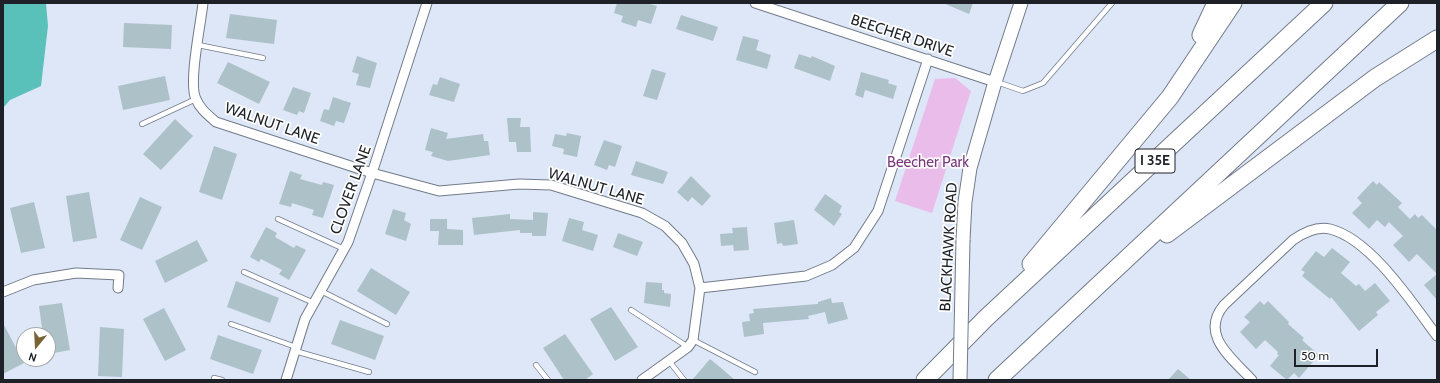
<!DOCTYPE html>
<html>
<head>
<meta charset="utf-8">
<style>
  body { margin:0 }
  #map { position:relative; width:1440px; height:383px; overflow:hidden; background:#dde7f7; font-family:Cabin,sans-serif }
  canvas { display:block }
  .frame { position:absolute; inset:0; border:4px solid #1e2228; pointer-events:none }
  .north { position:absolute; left:16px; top:327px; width:40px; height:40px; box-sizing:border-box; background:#fff; border:1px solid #a5a7a9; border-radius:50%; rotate:198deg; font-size:11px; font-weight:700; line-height:16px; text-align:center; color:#1e2228 }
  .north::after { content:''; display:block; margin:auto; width:14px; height:18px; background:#796433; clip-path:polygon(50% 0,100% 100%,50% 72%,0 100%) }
  .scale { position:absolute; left:1294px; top:349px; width:84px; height:18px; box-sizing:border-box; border:2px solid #1e2228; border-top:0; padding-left:5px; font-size:12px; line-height:14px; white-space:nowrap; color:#1e2228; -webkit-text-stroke:3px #fff; paint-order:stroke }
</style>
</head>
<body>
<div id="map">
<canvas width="1440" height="383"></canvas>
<div class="frame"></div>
<div class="north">N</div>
<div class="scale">50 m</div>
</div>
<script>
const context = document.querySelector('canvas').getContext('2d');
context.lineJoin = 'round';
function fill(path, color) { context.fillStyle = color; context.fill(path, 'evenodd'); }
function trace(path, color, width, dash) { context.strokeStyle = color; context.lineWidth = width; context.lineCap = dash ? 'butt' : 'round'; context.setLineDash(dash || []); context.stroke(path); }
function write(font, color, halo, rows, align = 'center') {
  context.font = font + ' Cabin,sans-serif'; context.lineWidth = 3.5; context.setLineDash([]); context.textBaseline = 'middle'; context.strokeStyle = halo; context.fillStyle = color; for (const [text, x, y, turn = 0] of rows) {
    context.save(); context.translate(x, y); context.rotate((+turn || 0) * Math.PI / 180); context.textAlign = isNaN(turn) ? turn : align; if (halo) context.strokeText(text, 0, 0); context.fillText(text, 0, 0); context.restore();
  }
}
fill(new Path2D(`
  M955,78L971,91L932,213L895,201L935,79Z`), '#eabce9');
fill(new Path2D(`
  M3,3H46L48,26L41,86L10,100L3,108Z`), '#5ac0ba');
fill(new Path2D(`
  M617,3H646L657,6L651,24L638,20L636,27L621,22L623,16L614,13Z
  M943,3H973L969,14Z
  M230,14L277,20L274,44L226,38Z
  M681,15L718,27L713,41L676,29Z
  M124,23L172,25L171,49L123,47Z
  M743,36L759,40L756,50L771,55L767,69L736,60Z
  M799,54L811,58L812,56L835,66L830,81L794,68Z
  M357,56L377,63L370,88L356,85L359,74L352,72Z
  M228,62L270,82L259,104L217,83Z
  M652,69L666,73L657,100L643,96Z
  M861,72L889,80L888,83L897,86L893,99L865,90L863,98L855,95Z
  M165,76L170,100L123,110L118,86Z
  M440,77L460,84L454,102L429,95L433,84L437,85Z
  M293,87L311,93L304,113L299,111L297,115L283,110Z
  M333,97L351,103L344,123L336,121L334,126L320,121L324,109L329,110Z
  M507,118H521L520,127H530L531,152H517L516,142H509Z
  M175,119L193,136L161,170L143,154Z
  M431,128L448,133L446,139L483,134L484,141H488L490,155L448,161L431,156L433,152L425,150Z
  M567,133L581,136L577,157L563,154L564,149L552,146L555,134L566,136Z
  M604,140L622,146L615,167L609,165L607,170L594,165Z
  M214,146L237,154L222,200L199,192Z
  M636,161L668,172L663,184L631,175Z
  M290,171L302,175L300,179L322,185L323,182L334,185L323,218L312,215L314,210L292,203L291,207L279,204Z
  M691,176L711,196L702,206L692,197L688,202L677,192Z
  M1373,181L1377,185L1379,182L1402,203L1398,207L1410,219L1415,214L1418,218L1422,215L1437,230V300L1424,285L1437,274L1417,254L1409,262L1393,245L1403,236L1389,222L1385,227L1377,220L1369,229L1352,213L1362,203L1357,198Z
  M89,192L97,238L73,242L66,196Z
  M825,194L842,206L839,212L842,214L834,226L814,210Z
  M140,197L162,207L142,250L120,240Z
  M34,202L45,248L21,253L10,208Z
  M393,209L406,213L404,220L411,224L406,241L385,234Z
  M533,212L548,213L546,236H532V233H520V230L474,235L472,218L510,214V219L533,220Z
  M569,218L584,222L582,230L598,235L593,251L562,241Z
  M430,219H447V229L463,230V245H438L439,231H430Z
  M794,220L798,244L783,246L782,243L777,244L774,223Z
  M266,227L277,233L275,237L294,248L296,245L306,250L289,280L279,274L282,270L261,259L259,262L250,257Z
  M747,227L749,250L734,251L733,245L721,246L720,234L733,233L732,228Z
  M618,233L643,242L637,256L613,247Z
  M197,240L208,261L165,283L155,261Z
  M1332,248L1350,262L1341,273L1356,286L1359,284L1365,291L1375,283L1390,301L1376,312L1378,315L1359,331L1331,297L1330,299L1302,276L1305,272L1301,270L1316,251L1324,257Z
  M371,268L410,292L396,315L357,291Z
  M236,281L279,298L270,323L227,307Z
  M646,282L662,283V290H664V293L671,294L670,307L644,303Z
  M831,298L832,303L843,302L848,319L828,324L825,312L808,316L809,319L763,323L764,334L744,337L742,322L750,321L749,314L754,313L753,309L818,304V302Z
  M1260,301L1264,305L1268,301L1289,322L1288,324L1304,338L1302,340L1319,355L1299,378L1294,373L1287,380L1270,366L1279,355L1277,354L1278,352L1265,340L1256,349L1240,332L1250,322L1244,317Z
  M62,303L70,350L48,354V335H43L39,306Z
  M611,307L638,347L615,361L590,319Z
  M164,308L186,350L165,361L143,319Z
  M340,320L384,336L375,360L331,344Z
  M3,323L24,363L3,374Z
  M100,327L124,329L122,377L98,376Z
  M565,334L593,374L585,380H564L543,348Z
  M218,335L262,350L253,374L210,359Z
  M710,359L721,368L735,380H692Z
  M1178,369L1191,380H1168Z`), '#adc1c9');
const lane = new Path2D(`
  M198,45L263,58
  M997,82L1023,91L1043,83L1112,3
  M142,124L196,99
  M278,219L344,249
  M244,272L314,303
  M321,291L387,324
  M631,310L688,347
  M231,324L296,347
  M693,340L755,372
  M295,351L369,372
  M669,361L684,380
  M536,365L548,380
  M214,378L222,380`);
const street = new Path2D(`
  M203,3C201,23 188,84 196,99C200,109 208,115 216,122L372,173L439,191L519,184L551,185L642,213L665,226L682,243L694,264L700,288L693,340L688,347L642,380
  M755,3L995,82
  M700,288L806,276L832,265L854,248L878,211L928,59
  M3,292L33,280L76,273L119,275L118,288
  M286,380L305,319L348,242L372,173L427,3
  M1252,380C1232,358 1199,335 1224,305L1293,240C1303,233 1317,226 1330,229C1371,239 1413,304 1437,336`);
const secondary = new Path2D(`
  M963,240L965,202L970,168L995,82L1021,3`);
const highway = new Path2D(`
  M1201,35L1216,3
  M1167,234L1375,78L1437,39
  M1031,264L1170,97L1233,3
  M925,380L986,318L1324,3
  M997,380L1400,3`);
trace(lane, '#727b89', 6);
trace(street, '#727b89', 11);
trace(secondary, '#727b89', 15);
trace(highway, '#727b89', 19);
trace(lane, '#fff', 4.5);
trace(street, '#fff', 9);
trace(secondary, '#fff', 13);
trace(highway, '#fff', 17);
const secondaryBridge = new Path2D(`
  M960,380L963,240`);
trace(secondaryBridge, '#727b89', 15, []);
trace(secondaryBridge, '#fff', 13);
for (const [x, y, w] of [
  [1155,161,40]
]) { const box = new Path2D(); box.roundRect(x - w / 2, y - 12, w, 24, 3); context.fillStyle = '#fff'; context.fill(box); trace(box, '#1e2228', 1); }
write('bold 14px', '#1e2228', null, [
  ["I 35E",1155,161]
]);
write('15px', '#1e2228', '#fff', [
  ["BEECHER DRIVE",902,36,18],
  ["WALNUT LANE",272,124,19],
  ["WALNUT LANE",596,187,16],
  ["CLOVER LANE",351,190,-70],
  ["BLACKHAWK ROAD",949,247,-87]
]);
write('15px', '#7a397b', '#fff', [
  ["Beecher Park",928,163]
]);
</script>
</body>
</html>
